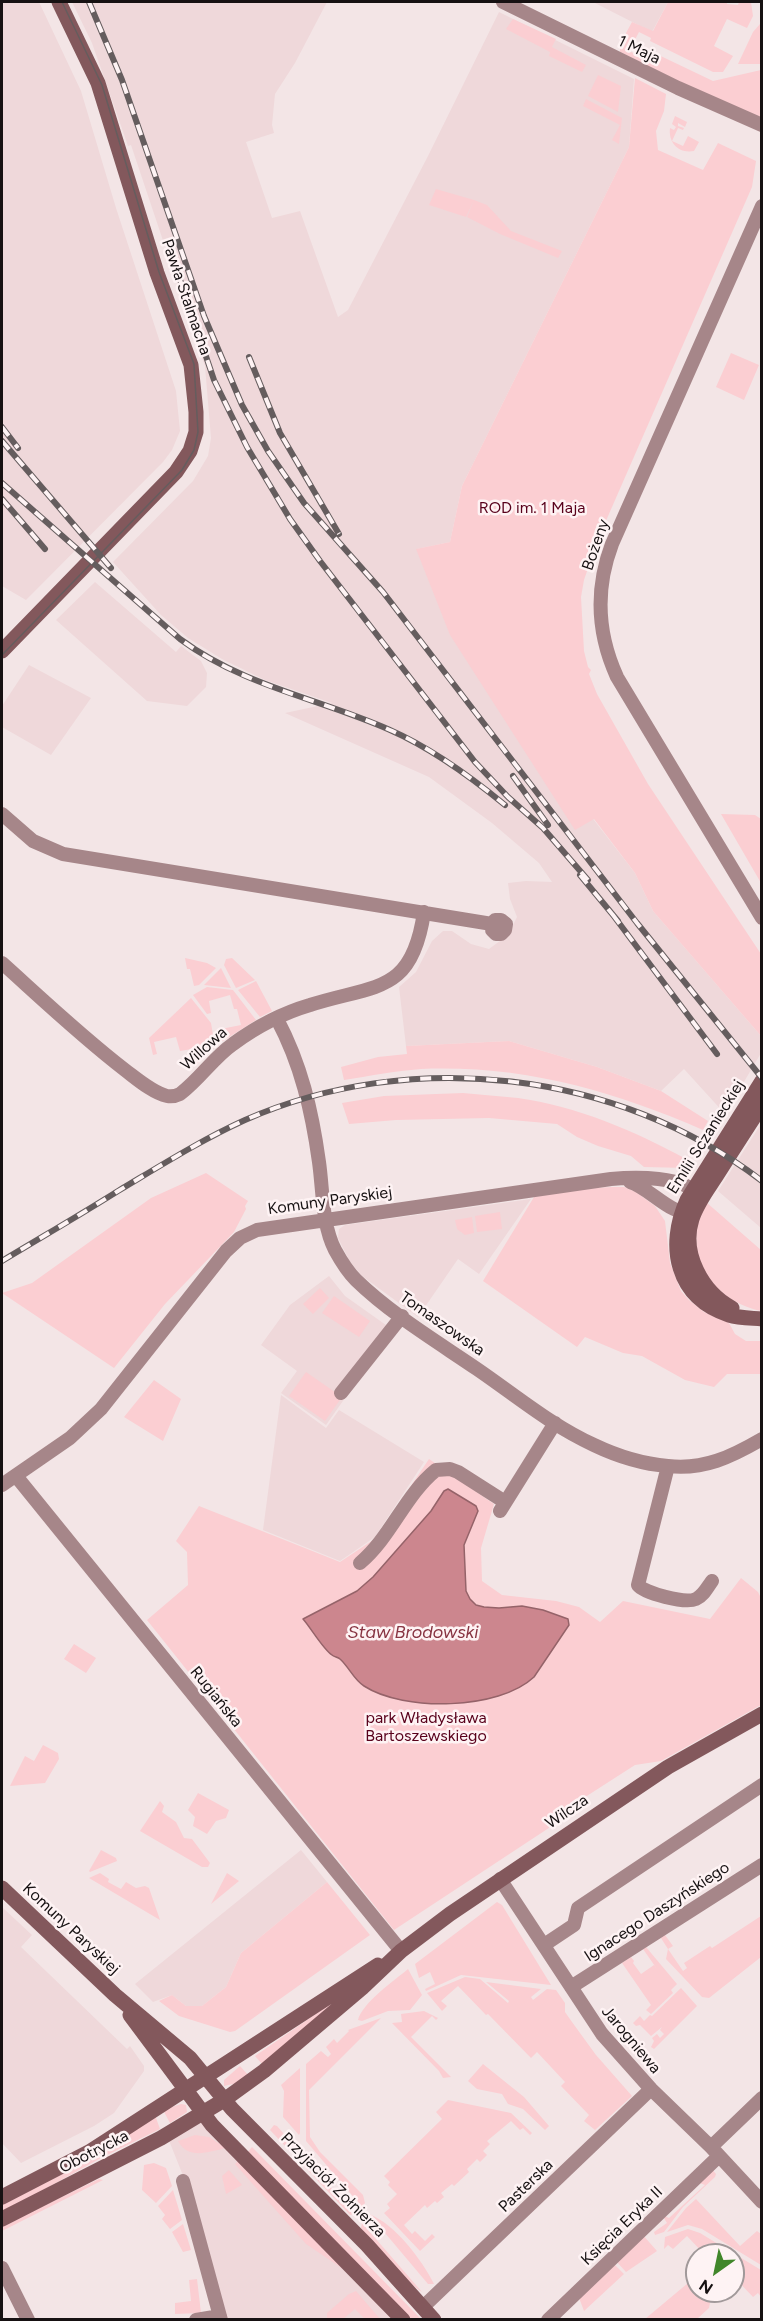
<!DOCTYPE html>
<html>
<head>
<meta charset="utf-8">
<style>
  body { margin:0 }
  #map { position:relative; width:763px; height:2321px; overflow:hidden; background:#f3e5e6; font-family:Figtree,sans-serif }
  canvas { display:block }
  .frame { position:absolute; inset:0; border:3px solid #161112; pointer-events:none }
  .north { position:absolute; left:685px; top:2243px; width:60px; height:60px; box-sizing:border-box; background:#fef3f4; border:2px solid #a1999a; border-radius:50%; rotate:213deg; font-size:16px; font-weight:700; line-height:24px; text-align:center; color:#161112 }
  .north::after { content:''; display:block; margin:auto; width:21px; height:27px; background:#41862a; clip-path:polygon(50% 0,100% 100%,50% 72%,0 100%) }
</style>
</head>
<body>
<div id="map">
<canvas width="763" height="2321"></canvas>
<div class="frame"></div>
<div class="north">N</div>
</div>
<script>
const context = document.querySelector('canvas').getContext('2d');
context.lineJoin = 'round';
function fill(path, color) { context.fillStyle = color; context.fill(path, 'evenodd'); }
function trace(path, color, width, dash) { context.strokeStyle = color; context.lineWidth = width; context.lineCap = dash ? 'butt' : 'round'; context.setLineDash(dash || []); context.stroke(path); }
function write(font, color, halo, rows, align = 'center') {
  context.font = font + ' Figtree,sans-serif'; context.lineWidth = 5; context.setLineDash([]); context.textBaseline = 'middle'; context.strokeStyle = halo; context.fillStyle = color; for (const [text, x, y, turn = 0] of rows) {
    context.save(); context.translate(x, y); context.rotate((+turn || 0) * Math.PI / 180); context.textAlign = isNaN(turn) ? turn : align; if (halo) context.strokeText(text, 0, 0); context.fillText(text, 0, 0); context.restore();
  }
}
fill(new Path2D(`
  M2,2H39L81,91L116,208L176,391L180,431L172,450L163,462L26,600L2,586Z
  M72,2H327L295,63L275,94L272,125L274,133L246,142L272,218L300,211L338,317L348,310L428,156L499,12L634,79L629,147L462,486L450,542L417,549L549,762L635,873L653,911L761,1036V1053L725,1114L684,1069L661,1091L597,1067L509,1041L406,1046L399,987L416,972L432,941L443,931H452L471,944L489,949L508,935L517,917L510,899L508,883L526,881L552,882L539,863L492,823L429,777L285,713L332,703L265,680L222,659L188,638L161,615L113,562L193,481L208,456L211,438L205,366L131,145L128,146L92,43Z
  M593,2H668L652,32Z
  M95,582L176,652L181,646L201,661L207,673L206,687L187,706L147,701L56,620Z
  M29,665L91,698L51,755L2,727V706Z
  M761,1124V1228L718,1191Z
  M531,1199L479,1274L458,1259L418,1317L362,1276L350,1262L338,1238L339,1229L345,1225Z
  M329,1276L345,1296L393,1330L326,1425L281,1393L297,1371L261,1345L290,1305Z
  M281,1395L326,1428L339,1410L424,1462L375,1537L340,1561L263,1530Z
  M301,1850L327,1882L241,1953L226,1987L202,2006H186L172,1995L153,2002L135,1984Z
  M2,1907L32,1935L21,1947L127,2049L130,2046L144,2066V2071L114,2113L94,2126L21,2163L2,2143Z
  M201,2118L398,2319H224L190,2193L168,2138Z`), '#efd8da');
fill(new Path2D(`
  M668,2H727V4L738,5L739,2H751L753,16L747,28L727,19L714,46L733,56L723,72H713L650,41L651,38L639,32L629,51L642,57L646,49L713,81L761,70V118L696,90L620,52V44L632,22L653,31Z
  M513,19L556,39L552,47L586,65L582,72L549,56L550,52L506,29Z
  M760,24L761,64H738L753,32Z
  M598,75L621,86L618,112L588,96Z
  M635,78L666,94L664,111L656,131L658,150L703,170L718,143L756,161L752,187L598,539L584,580L581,597L584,651L588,667L591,670L589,674L597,694L648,784L761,954V1036L653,911L635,873L594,819L575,830L450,635L416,549L450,542L462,486L629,147Z
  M586,99L622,118L619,144L612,140L620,125L583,106Z
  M675,116L687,122L685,127L678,123V126L684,128L683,130L678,128L672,141L683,146L688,136L699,142L694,151C679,154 668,143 670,128L674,130L676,127L672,124Z
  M436,189L474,200L466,217L429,205Z
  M474,200L487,205L511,231L562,251L558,258L500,234L467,217Z
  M731,353L759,365L744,400L716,387Z
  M721,814L755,815L761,819V883Z
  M185,958L207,963L216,968L199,985L194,986L190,969H187Z
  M232,958L255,980L236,988L224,965L226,959Z
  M221,968L231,988L204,985Z
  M256,981L272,1011L260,1017L238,990Z
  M207,987L233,990L256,1020L223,1041H219L216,1030L241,1025L237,1009H234L230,995L209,1001L211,1013L207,1014L193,995Z
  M191,998L211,1023L215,1047L203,1058L201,1053L204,1052L202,1047L197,1048L201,1060L195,1066L192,1049L180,1051L176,1037L154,1042L157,1054L153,1055L149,1038Z
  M509,1041L597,1067L661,1091L708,1121L703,1130C611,1090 523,1065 421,1069C395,1071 369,1076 344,1080L341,1067L378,1057L407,1054L406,1046Z
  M463,1093C481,1095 500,1096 518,1098C576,1106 635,1131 686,1159L688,1168L644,1167L631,1156L598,1146L577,1137L557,1124L489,1118L396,1120L349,1124L342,1103L384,1096Z
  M206,1173L248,1201L245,1206L246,1209L234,1232L165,1304L114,1368L2,1293L32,1283L151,1198Z
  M612,1187H624L636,1192L655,1206L665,1221L670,1263L681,1291L689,1300L704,1312L729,1323L735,1334L746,1341H761V1374H727L714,1387L685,1380L642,1356L623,1353L585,1337L577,1347L483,1281L534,1197L575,1189Z
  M706,1202L761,1250V1311C722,1303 691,1270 697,1228C698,1219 703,1210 706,1202Z
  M500,1212L502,1229L477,1232L475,1216Z
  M472,1217L474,1233L465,1235L457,1229L455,1220Z
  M320,1288L329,1298L313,1314L303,1304Z
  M334,1296L370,1321L359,1337L322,1313Z
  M306,1372L342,1397L325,1421L289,1396Z
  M154,1380L181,1399L163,1441L124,1417Z
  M429,1459L494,1504L481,1548L482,1581L502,1595L556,1601L579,1607L600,1622L623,1601L710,1619L741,1578L758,1592L761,1598V1705L661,1761L635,1765L579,1801L564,1818L394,1930L147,1620L188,1585L187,1552L176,1541L199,1506L340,1562L376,1538Z
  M74,1644L96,1658L86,1673L64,1659Z
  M43,1745L58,1753L59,1759L45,1783L10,1786L25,1756L34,1761Z
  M198,1793L229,1810L226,1818L216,1821L207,1834L193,1826L195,1817L188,1810Z
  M160,1801L164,1806L162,1812L176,1822L184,1838L192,1839L210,1863L208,1867H202L140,1831Z
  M101,1850L116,1858L117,1861L90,1872L89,1871Z
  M100,1873L109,1879L108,1882L121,1889L126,1882L136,1888L145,1886L149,1888L160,1920L89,1878Z
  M227,1873L239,1881L211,1904Z
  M327,1882L370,1935L235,2031L230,2032L179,2016L159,2001L172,1995L186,2006H202L226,1987L241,1953Z
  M497,1902L502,1905L551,1985L461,1975L426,1991L425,1989L435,1984L430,1972L419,1978L415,1964Z
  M761,1916V1957L709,1998L702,1997L666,1959L668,1949L661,1938L665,1935L673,1946L668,1949L683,1971L687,1968L684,1963L710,1946L712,1948Z
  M646,1947L677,1984L671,1990L673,1993L651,2014L646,2010L651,2005L622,1963L631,1957L634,1961L633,1963L641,1974L654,1965L657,1969L643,1949Z
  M398,1951L262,2064L255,2056L320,2011Z
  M408,1969L422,1995L410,2010L388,2011L362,2021L358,2020C362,2003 395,1980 408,1969Z
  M465,1977L480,1979L508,2003L509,2001L486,1982L541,1989L531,1997L533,2000L547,1989L556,1990L565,2003V2012L572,2022L596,2055L632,2096L595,2130L584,2121L589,2115L561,2086L565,2082L537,2052L531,2058L488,2014L486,2015L458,1986L441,2001L447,2006L442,2011L427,1993Z
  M681,1988L697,2006L654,2049L651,2047L654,2041L652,2038L657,2034L660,2038L664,2034L660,2030L662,2027L651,2036L640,2025L636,2026L633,2023L640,2016L644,2021L650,2015L652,2016Z
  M424,2011L438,2018L436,2020L432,2016L411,2037L451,2077L443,2078L439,2071L392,2023L402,2022L401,2014Z
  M381,2018L309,2090L310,2137L320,2152L363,2195L365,2203L362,2207L306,2141V2064L321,2051L328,2057L331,2054L326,2047L334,2039L337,2043L349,2031L348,2030Z
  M483,2064L524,2097L549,2126L545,2130L523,2109L508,2104L502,2094L477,2089L468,2081Z
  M240,2066L249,2076L237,2083L224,2086V2080Z
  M300,2068V2133L299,2135L283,2117L284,2091L281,2085Z
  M448,2100L511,2113L532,2133L530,2135L523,2128L520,2130L511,2121L487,2141L490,2144L483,2151L487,2155L480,2162L477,2159L467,2169L469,2172L454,2186L452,2184L441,2193L444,2197L437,2203L435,2201L427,2208L425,2205L404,2225L412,2234L415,2231L425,2241L432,2234L435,2237L420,2251L384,2213L390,2208L387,2204L397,2194L388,2185L390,2182L384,2176L442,2119L436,2112Z
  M181,2104L186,2105L187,2112L170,2123L163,2110Z
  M155,2115L160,2129L101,2158L2,2213V2204Z
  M274,2125L277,2126L354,2214L350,2215L270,2130Z
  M195,2135L209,2137L226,2148C208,2152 188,2160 178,2141Z
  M252,2147L421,2319H410L247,2153Z
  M238,2161L343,2269L306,2244L235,2164Z
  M154,2163L166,2168L172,2186L156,2203L142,2190L144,2165Z
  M712,2169L716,2174L715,2177L683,2207L664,2232L655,2235L654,2232L667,2223L662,2215L669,2218L705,2185L697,2182Z
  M229,2170L242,2185L226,2194L222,2176Z
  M99,2179L103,2180L2,2231V2226Z
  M173,2190L182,2220L170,2229L162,2219L165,2215L158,2206Z
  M696,2199L740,2246L757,2231L761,2234V2265L702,2229L688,2225L667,2232L686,2208Z
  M369,2214C395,2224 422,2260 434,2284H428Z
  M362,2223L422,2292C406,2282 370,2244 361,2228Z
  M183,2224L191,2250L183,2252L172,2232Z
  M688,2229L700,2233L761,2270V2297L758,2293L753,2297L733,2276V2255H713L711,2253L705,2255L687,2236L673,2249L668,2245L664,2249L665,2237Z
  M642,2234L657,2251L626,2272L615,2260Z
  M612,2262L624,2274L584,2311L578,2295Z
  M197,2279L201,2313L175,2314V2303L191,2301L189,2280Z
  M688,2283L710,2303L709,2308L697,2319H645Z
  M356,2291L380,2319H365L355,2309L343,2319H327V2313L349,2294Z`), '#fbced2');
const water = new Path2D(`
  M448,1489L476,1506L478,1511L464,1545L466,1591L470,1599L476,1605L484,1607L499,1608L522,1606L543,1610L568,1619L569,1625L534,1677C499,1710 404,1712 364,1686C354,1680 349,1667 340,1659C338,1657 334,1657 332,1655C323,1649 311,1628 303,1619L357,1591L373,1577L431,1511L444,1491Z`);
fill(water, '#cc868e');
trace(water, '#956369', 1.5);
trace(new Path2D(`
  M503,2L678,88L762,125
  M762,206L612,544C595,589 597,633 617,677L762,918
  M2,814L33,841L63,854L492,924L495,920H501L506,924L505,930L501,934H496L492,930V924
  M2,963C42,999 82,1037 125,1070C137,1079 153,1093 167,1096C172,1097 176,1096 180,1094C200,1079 213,1058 233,1044C256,1027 283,1013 310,1005C375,984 412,995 424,912
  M277,1019C301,1064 312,1111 319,1162C323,1190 322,1225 335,1250C341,1261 348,1272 356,1280C391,1314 436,1341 477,1369C515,1395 552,1426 594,1445C617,1456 643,1464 668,1466C704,1470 731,1457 762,1439
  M630,1182C650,1188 672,1217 692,1212
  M341,1393L402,1316
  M668,1466L638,1585C644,1593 685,1604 696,1599C703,1596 707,1588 712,1581
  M16,1476L401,1951
  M2,1485L70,1438L101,1409L226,1251L240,1238L257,1230L611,1179C633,1177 686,1175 700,1197
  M500,1511L555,1423
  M360,1563C391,1537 405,1495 436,1470L450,1469L458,1472L505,1502
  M500,1879L602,2034L651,2089L711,2147L762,2202
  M544,1945L574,1925L578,1908L762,1785
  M571,1987L762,1865
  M711,2147L762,2098
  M183,2181L221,2320
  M2,2268L28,2320
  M423,2307L651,2089
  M196,2320L220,2316
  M548,2320L719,2156`), '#a68689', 14);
trace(new Path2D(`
  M2,651L176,472L190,451L196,432V412L191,365L157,273L98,83L59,2
  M762,1081L687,1200C666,1246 676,1298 729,1315C739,1318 751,1318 762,1319
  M732,1308C702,1292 681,1253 692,1219C697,1203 708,1189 717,1175C732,1151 747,1128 762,1105
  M2,1888L115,1995L190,2058L232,2109L367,2245L434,2320
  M130,2015L212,2125L403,2320
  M2,2197L89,2152L378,1965
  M2,2219L161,2138L224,2100L264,2071L362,1988L401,1951L450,1914L668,1767L762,1714`), '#83585c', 15);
trace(new Path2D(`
  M2,655L182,470L194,450L198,432L194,364L159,272L102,85L62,2`), '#655d5e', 1.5);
const rail = new Path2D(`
  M89,2L122,80L204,316L242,405L268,451L304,503L383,592L637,923L762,1078
  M172,256L214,380L247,447L290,519L320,561L475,762L508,797L543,828L588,880
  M249,357L280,433L339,534
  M2,427L18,448
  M2,441L111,568
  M2,483L180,639C245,687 318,698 390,730C431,748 471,777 505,805
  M2,499L45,549
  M513,776L548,825
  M580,875L618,921
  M613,915L717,1054
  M2,1261C40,1238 80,1215 118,1191C160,1166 201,1140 245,1120C411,1047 617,1070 762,1181`);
trace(rail, '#655d5e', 6);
trace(rail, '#fef3f4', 4, [11]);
write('16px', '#161112', '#fef3f4', [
  ["1 Maja",639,50,26],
  ["Pawła Stalmacha",186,297,71],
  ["Bożeny",596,545,-71],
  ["Willowa",204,1049,-42],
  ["Emilii Sczanieckiej",706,1137,-58],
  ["Komuny Paryskiej",330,1201,-8],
  ["Tomaszowska",442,1324,35],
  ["Rugiańska",216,1697,51],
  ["Wilcza",567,1812,-34],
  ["Ignacego Daszyńskiego",657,1912,-33],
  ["Komuny Paryskiej",71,1929,43],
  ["Jarogniewa",631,2040,50],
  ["Obotrycka",94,2152,-27],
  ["Przyjaciół Żołnierza",333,2185,45],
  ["Pasterska",526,2186,-44],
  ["Księcia Eryka II",622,2226,-44]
]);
write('16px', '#58011b', '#fef3f4', [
  ["ROD im. 1 Maja",532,508],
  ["park Władysława",426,1718],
  ["Bartoszewskiego",426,1736]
]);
write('italic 18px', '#883442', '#fef3f4', [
  ["Staw Brodowski",413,1633]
]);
</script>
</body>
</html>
